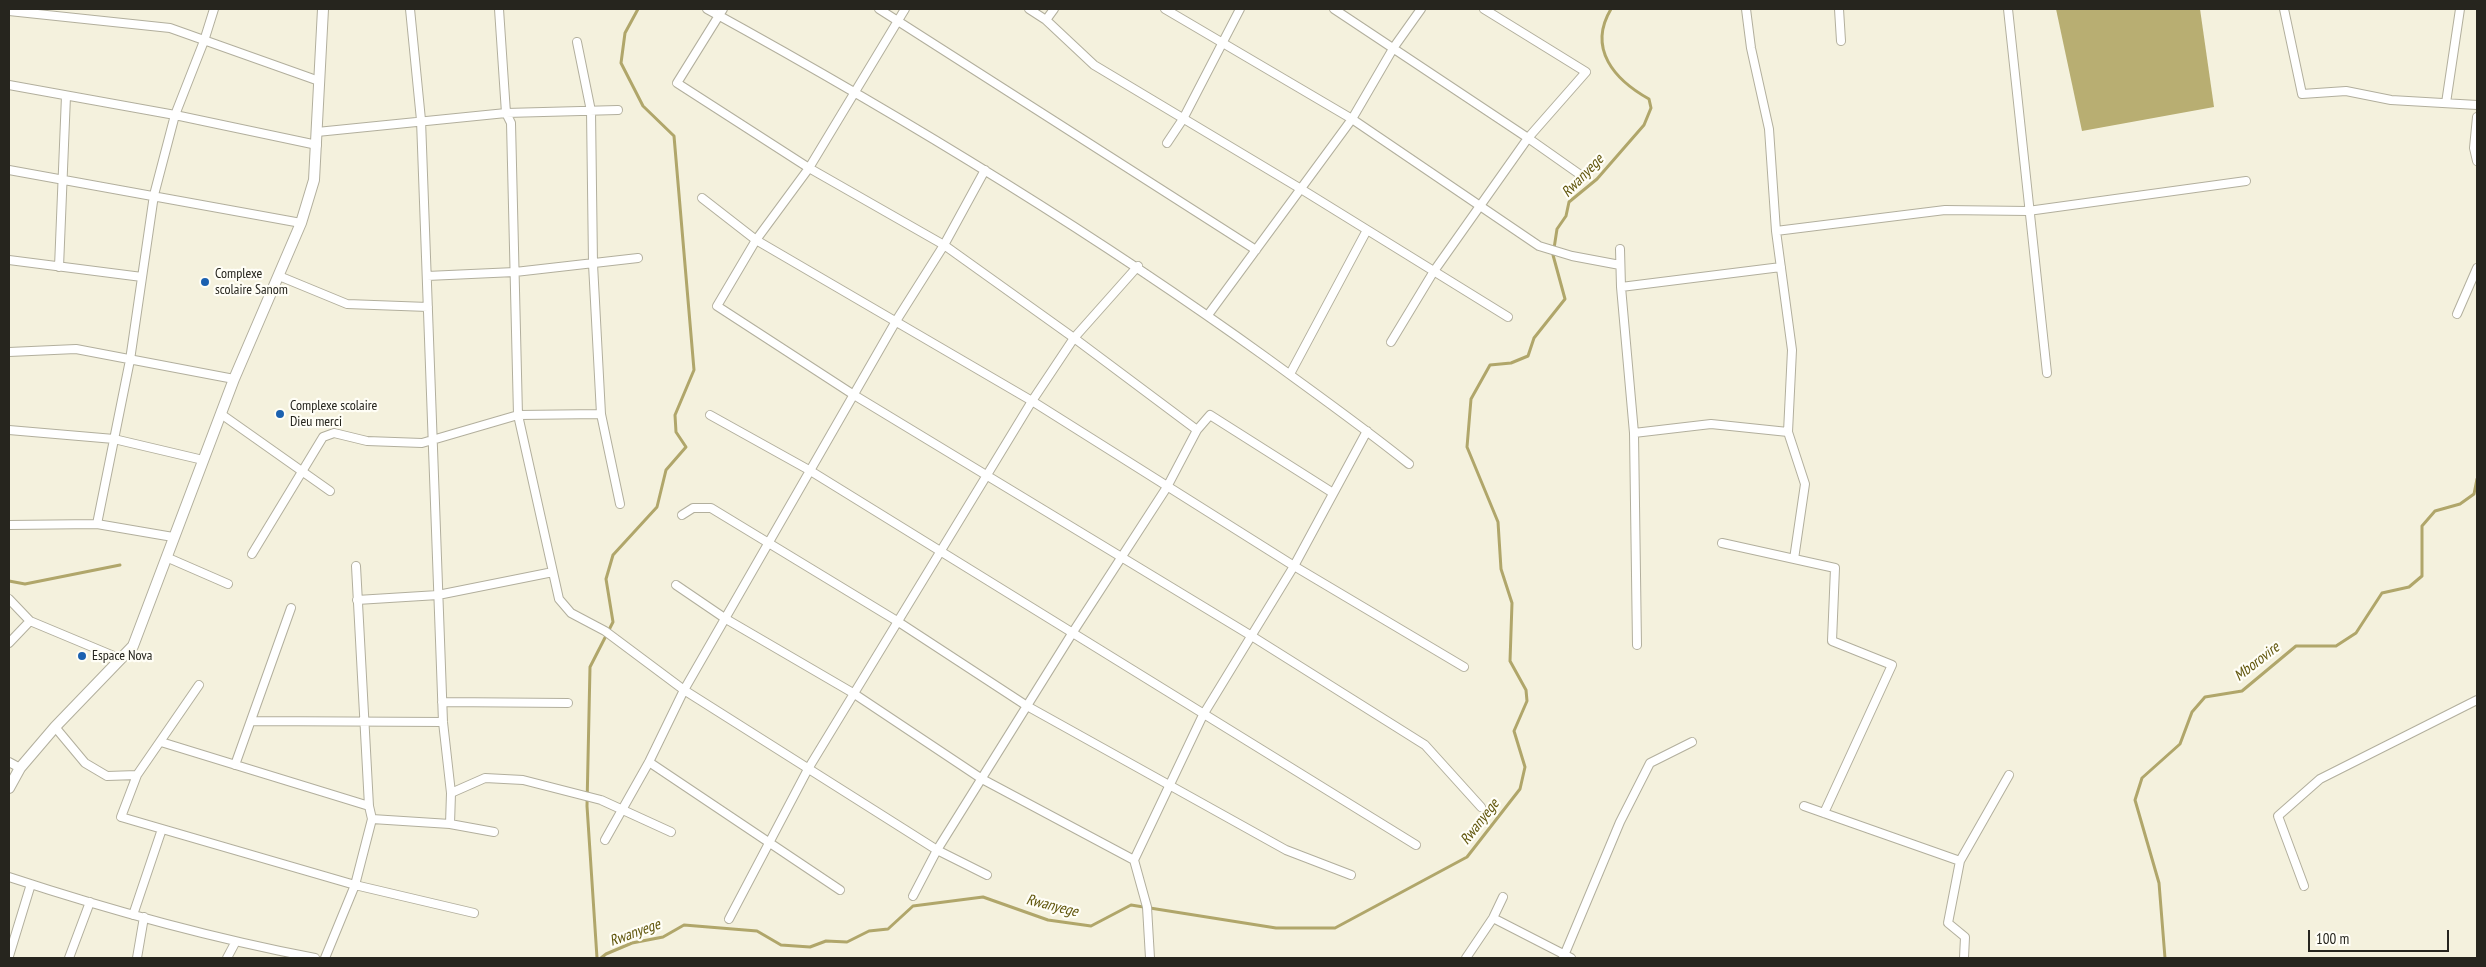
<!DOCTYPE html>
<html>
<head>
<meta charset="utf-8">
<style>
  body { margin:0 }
  #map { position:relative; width:2486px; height:967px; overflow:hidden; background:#f4f1dd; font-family:"PT Sans Narrow",sans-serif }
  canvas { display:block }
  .frame { position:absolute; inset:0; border:10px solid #26251e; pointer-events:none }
  .scale { position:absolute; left:2308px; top:930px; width:141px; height:22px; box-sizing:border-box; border:2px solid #26251e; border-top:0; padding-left:6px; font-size:15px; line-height:18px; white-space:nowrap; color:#26251e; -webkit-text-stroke:4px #fffef6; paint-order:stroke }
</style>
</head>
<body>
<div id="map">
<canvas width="2486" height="967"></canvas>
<div class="frame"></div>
<div class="scale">100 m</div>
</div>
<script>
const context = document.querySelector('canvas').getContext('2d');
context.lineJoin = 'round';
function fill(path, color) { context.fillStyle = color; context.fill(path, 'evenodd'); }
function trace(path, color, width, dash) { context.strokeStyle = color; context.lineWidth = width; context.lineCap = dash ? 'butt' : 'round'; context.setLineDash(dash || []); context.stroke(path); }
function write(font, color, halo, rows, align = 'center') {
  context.font = font + ' "PT Sans Narrow",sans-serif'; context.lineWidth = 4.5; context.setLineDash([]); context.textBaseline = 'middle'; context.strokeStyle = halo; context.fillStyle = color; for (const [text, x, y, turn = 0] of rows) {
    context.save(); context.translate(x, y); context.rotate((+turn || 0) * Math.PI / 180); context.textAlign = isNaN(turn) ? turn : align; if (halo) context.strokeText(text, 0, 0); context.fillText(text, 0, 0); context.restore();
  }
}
fill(new Path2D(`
  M2056,9H2200L2214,107L2082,131Z`), '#b8ae72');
trace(new Path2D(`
  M9,581L25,584L120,565
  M597,958L587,806L590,667L613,622L606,579L613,555L657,507L666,470L686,447L676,432L675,415L694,370L674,136L643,106L621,63L625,33L638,9
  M601,958L606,954L632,943L663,937L684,925L757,931L781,945L810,947L826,941L847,942L869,931L888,929L913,906L983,897L1048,920L1091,926L1131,905L1276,928H1335L1467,857L1520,789L1525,767L1514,731L1527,701L1526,690L1510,661L1512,603L1501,569L1498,522L1467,447L1471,399L1490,365L1511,363L1528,356L1534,338L1565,299L1553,255L1557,229L1566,216L1569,202L1597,179L1644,125L1651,108L1649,99C1615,80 1587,49 1611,9
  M2165,958L2159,883L2135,800L2142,778L2180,744L2192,712L2205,697L2242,691L2296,646H2336L2356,633L2382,593L2409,587L2422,576V526L2435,511L2460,504L2474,494L2477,479`), '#b0a66a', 3);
const minor = new Path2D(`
  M410,9L421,120L443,722L451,793L450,824
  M499,9L506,113L511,123L518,415L559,599L571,613L605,631L684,690L937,850L987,875
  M707,9C900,115 1088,229 1267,358C1315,393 1363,427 1409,464
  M723,9L677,83L809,168L944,245L1074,338L1197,430
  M879,9L1256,250
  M905,9L809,168L756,240L717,306L854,395L1250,635L1425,745L1481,807
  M1029,9L1046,20L1094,65L1301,189L1508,317
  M1165,9L1352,119L1539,246L1572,256L1620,265
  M1334,9L1528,138L1582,176
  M1746,9L1751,48L1769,129L1776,231L1792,350L1788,432L1805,484L1794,559
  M1839,9L1841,41
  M2008,9L2047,373
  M2284,9L2302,94L2346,91L2391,100L2477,105
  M9,11L170,28L319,81
  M1046,20L1054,9
  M577,42L591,111L593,264L601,414L620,504
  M9,85L175,115L317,145
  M2446,103L2460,9
  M2477,117L2474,148L2477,161
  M317,132L506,113L618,110
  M1167,143L1183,119L1240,9
  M9,170L301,223
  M702,198L756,240L1032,401L1294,566L1464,667
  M1776,231L1945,210L2028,211L2246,181
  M1620,249L1621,287L1634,433L1637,645
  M9,260L142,277
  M59,267L66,96
  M279,276L347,304L428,307
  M427,276L515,272L638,258
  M1621,287L1781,267
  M2457,314L2477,268
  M1208,315L1352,119L1394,47L1421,9
  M1391,342L1434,271L1528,138L1586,72L1484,9
  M9,352L76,349L234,379
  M1290,374L1367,230
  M221,414L330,491
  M710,415L809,470L1416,845
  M9,430L114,439L203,460
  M1634,433L1711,424L1788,432
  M682,515L693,508H711L897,621L1027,706L1286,850L1351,875
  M97,524L130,360L154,195L175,115L204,41L214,9
  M9,525L97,524L173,537
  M1722,543L1835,568L1832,641L1892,665L1824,813
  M252,554L323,437L334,433L367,441L422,443L518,415L601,414
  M166,557L228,584
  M676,585L726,619L853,693L982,779L1134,860
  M9,599L30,621L121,659
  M357,600L438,595L553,572
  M9,643L30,621
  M199,685L137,775L121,817L355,885L474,913
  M442,702L568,703
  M251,721L443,722
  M55,727L85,763L107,776L137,775
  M161,742L369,806
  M9,762L20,768
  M649,762L840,890
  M235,765L291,608
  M451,793L485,778L523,780L601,800L671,832
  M1804,806L1960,861
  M372,819L450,824L494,832
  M605,840L649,762L684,690L896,321L944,245L985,170
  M9,877C109,910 211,938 315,958
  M2304,886L2278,816L2320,779L2477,700
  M913,896L937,850L1073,632L1167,487L1197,430L1210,415L1333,493
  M133,915L162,829
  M1493,918L1571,958
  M729,919L808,769L1032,401L1074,338L1138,266
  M9,956L31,884
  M69,958L90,902
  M137,958L144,917
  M227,958L235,943
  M325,958L355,885L372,819L369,806L356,566
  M1150,958L1147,907L1134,860L1203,715L1294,566L1367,431
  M1466,958L1493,918L1503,897
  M1563,958L1620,822L1650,763L1692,742
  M1964,958L1965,937L1948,923L1960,861L2009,775`);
const tertiary = new Path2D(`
  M9,788L20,768L55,727L133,646L234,379L301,223L314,180L323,9`);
trace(minor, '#b2af9d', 10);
trace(tertiary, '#b2af9d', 12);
trace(minor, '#fff', 8);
trace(tertiary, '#fff', 10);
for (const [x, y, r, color] of [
  [205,282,5,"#1b61b0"],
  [280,414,5,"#1b61b0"],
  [82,656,5,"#1b61b0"]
]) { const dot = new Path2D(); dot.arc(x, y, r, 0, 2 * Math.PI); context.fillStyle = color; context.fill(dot); trace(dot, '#fffef6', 2); }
write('14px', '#26251e', '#fffef6', [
  ["Complexe",215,274],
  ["scolaire Sanom",215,290],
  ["Complexe scolaire",290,406],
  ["Dieu merci",290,422],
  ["Espace Nova",92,656]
], 'left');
write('italic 15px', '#60550b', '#fffef6', [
  ["Rwanyege",1583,176,-46],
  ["Mborovire",2257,662,-38],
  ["Rwanyege",1480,822,-52],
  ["Rwanyege",1052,906,14],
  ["Rwanyege",635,933,-20]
]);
</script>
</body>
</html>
